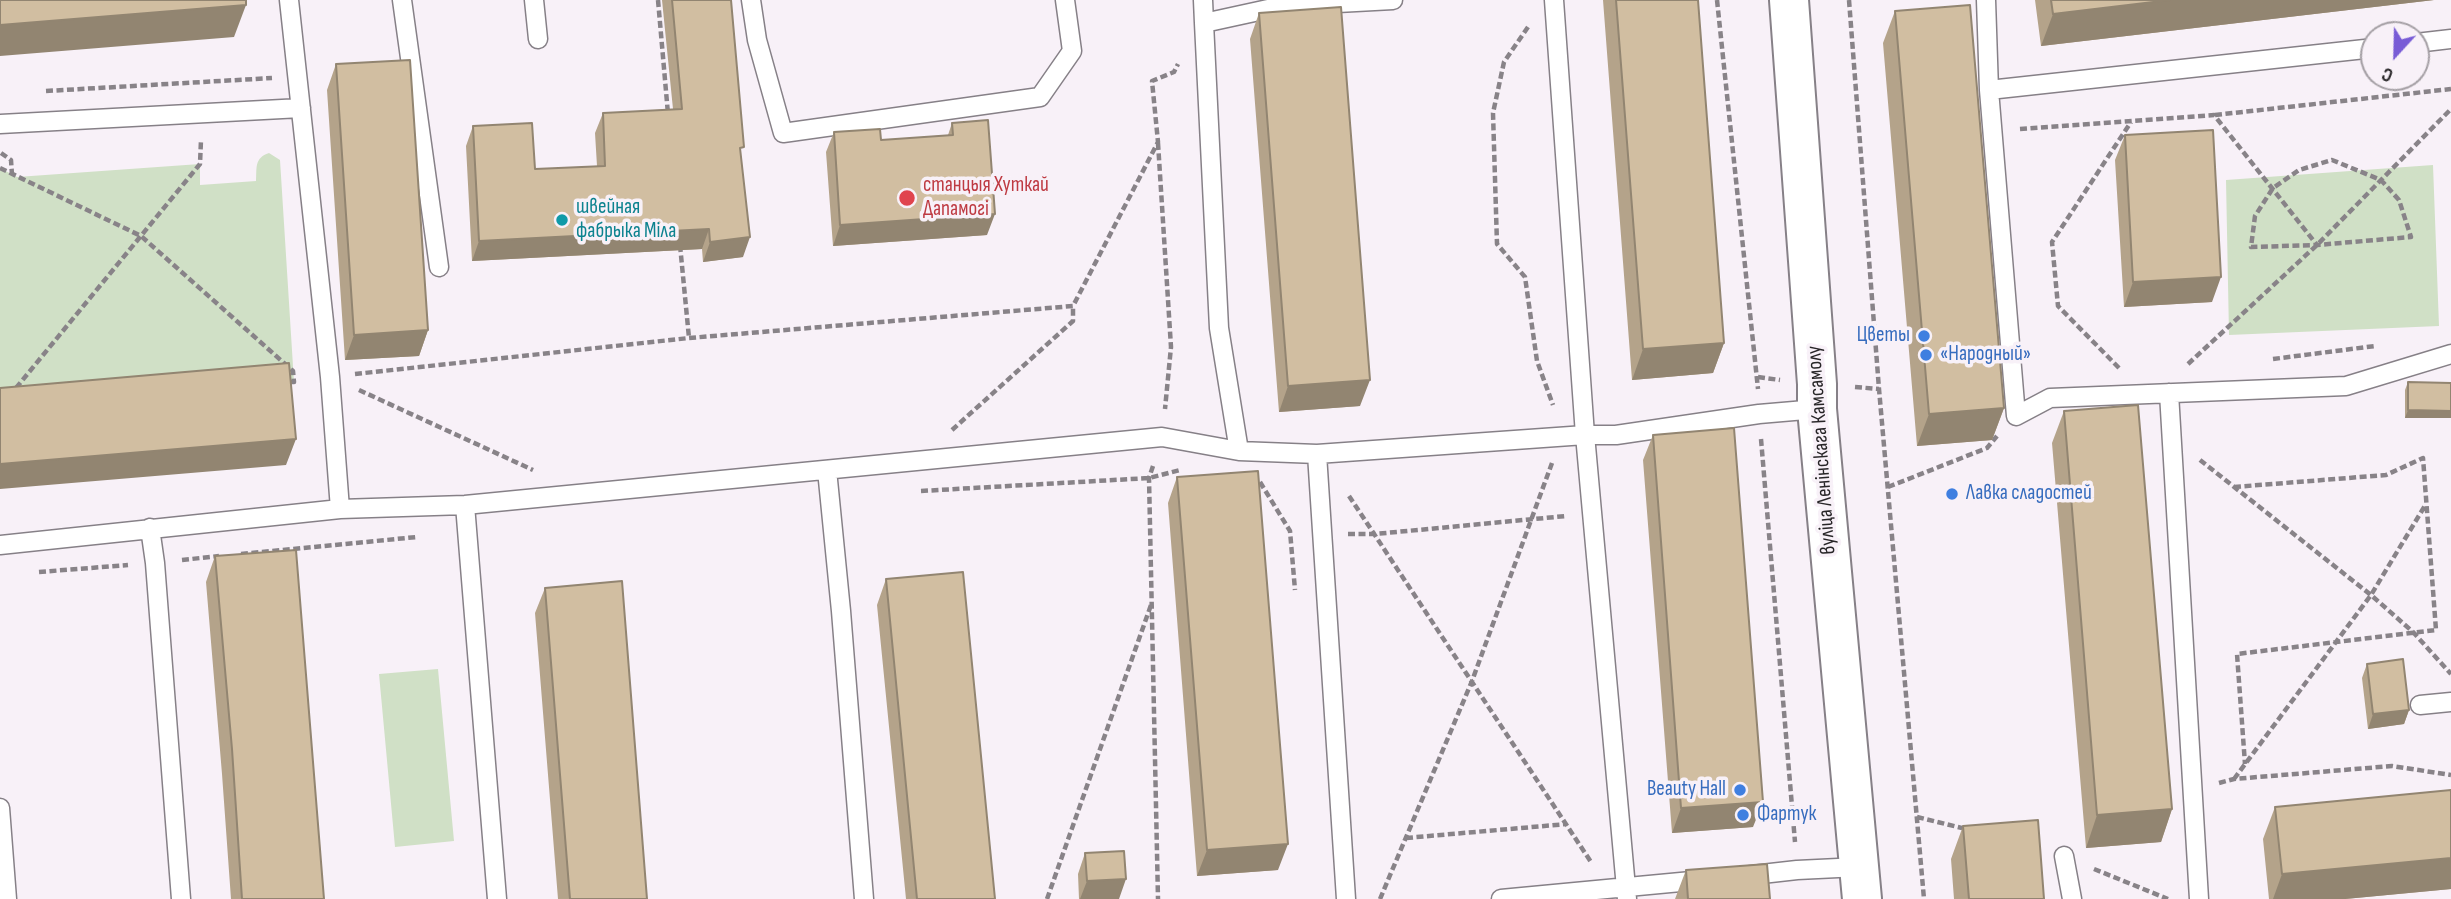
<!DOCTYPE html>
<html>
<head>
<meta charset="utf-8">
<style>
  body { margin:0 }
  #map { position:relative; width:2451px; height:899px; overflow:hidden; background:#f8f1f8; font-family:"Sofia Sans Condensed",sans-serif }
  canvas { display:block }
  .north { position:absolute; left:2360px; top:21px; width:70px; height:70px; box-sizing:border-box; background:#f8f1f8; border:2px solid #a5a0a5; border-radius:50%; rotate:202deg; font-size:19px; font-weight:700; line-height:28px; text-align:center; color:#282628 }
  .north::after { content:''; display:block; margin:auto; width:24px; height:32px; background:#785cd6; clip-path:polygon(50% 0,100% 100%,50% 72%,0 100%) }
</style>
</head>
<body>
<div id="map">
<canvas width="2451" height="899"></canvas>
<div class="north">С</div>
</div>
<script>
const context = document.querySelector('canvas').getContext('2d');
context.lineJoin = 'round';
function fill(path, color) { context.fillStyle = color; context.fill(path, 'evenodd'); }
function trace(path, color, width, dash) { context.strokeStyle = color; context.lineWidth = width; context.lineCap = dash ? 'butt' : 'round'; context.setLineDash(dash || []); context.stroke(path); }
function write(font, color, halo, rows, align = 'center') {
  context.font = font + ' "Sofia Sans Condensed",sans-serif'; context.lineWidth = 7; context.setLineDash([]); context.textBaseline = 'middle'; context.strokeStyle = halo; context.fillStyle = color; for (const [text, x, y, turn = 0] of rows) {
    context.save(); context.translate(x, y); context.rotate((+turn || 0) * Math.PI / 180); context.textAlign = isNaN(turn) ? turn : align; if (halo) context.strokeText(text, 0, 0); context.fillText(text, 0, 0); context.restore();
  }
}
fill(new Path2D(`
  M269,153L280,160L294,382L0,408V168L17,177L200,164V185L256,181C257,168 254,158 269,153Z
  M2433,165L2439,326L2229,335L2226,180Z
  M438,669L454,841L395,847L379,674Z`), '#d0e0c6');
const service = new Path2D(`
  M289,0L330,377L340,509
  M402,0L439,267
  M534,0L538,39
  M751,0L757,40L783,133L1040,97L1072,51L1065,0
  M1203,0L1204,23
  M1554,0L1585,435L1627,899
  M1986,0L1989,90L2016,416L2050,398L2346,386L2451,354
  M2416,43L2451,39
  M1989,90L2374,48
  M0,124L301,108
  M2169,393L2199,899
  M1239,451L1219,328L1204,23L1282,6L1393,0
  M1317,454L1346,899
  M827,470L841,611L864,899
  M465,505L497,899
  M150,528L155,563L181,899
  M0,545L340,509L465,505L1162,437L1239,451L1317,454L1585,435H1616L1759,414L1817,409
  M2420,705L2451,702
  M0,808L7,899
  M2064,856L2072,899
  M1744,876L1797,870L1859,867
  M1501,899L1702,880`);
const secondary = new Path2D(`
  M1789,0L1817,384V409L1862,899`);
trace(service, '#868087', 21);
trace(secondary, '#868087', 42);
trace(new Path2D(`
  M658,0L668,114
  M1717,0L1758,389
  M1849,0L1879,389L1924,899
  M1528,27L1504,62L1493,113L1497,244L1525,277L1537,361L1553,405
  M46,91L272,78
  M2215,115L2451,89
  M2020,129L2214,115L2317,245L2411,237L2399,200L2381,180L2332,160L2299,170L2273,188L2255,216L2251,247L2317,245
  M1158,143L1171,347L1165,409
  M1,153L11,160L12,175
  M0,168L141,236L293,371L294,382H287
  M680,245L689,338
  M2273,359L2375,346
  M2188,364L2317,245L2451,109
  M2119,368L2058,306L2052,242L2131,122
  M355,374L689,338L1073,306L1158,142L1152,81L1174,72L1178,64
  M1758,377L1780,380
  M1855,387L1879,389
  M16,388L200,164L201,140
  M359,390L533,470
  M952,430L1073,321V306
  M1761,439L1795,842
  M2200,460L2371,595L2413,632L2451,674
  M1153,466L1149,478L1158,899
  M1260,482L1290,531L1295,590
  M1888,487L1987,448L1997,436
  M2234,487L2386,475L2423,458L2436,630L2237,654L2245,764
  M921,491L1149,478L1180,470
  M1349,496L1591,862
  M1348,534H1375L1566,516
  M241,554L417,537
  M182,560L219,556
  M39,572L128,565
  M2234,779L2371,595L2426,504
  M2219,783L2234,779L2392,766L2451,775
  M1917,817L1966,829
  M1406,838L1567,824
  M2094,869L2168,899
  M1047,899L1151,605
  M1380,899L1472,681L1552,463`), '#888388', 4.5, [7, 3.5]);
trace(service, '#fff', 18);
trace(secondary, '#fff', 38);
fill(new Path2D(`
  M662,0H731L741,156L743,257L703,262L702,249L472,261L466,146L473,126L535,169L597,166L595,133L603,113L673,109Z
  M1603,0H1698L1724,343L1713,373L1632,380Z
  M2035,0H2434L2041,46Z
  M1895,11L2004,408L1992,440L1917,446L1883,43Z
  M1259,13L1360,406L1279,412L1250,39Z
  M336,64L428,330L419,356L345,360L327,90Z
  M952,123L987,235L833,246L826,152L834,132L881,140L948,135Z
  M2125,135L2212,302L2124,307L2115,160Z
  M2408,382L2451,383V418H2405V390Z
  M2064,411L2172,809L2161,842L2086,848L2052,443Z
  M1653,435L1753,827L1672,833L1643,460Z
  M1177,477L1278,870L1197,876L1168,503Z
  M215,556L324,899H231L222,774L206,582Z
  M886,579L995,899H906L877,605Z
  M545,588L647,899H558L535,613Z
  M2367,664L2409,710L2404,724L2368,729L2362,678Z
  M2451,790V889L2345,899H2269L2263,839L2275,807Z
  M1963,826L2044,899H1954L1951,859Z
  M1085,853L1119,899H1079L1078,874Z
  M1686,870L1770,899H1675Z`), '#b4a38a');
fill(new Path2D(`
  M2170,0H2434L2041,46L2053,14Z
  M246,5L234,37L0,56V25Z
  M995,214L987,235L833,246L840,225Z
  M709,229L702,249L472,261L479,241Z
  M750,237L743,257L703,262L710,242Z
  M2221,277L2212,302L2124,307L2133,282Z
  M428,330L419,356L345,360L354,335Z
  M1724,343L1713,373L1632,380L1643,349Z
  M1370,380L1360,406L1279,412L1288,386Z
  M2004,408L1992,440L1917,446L1929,414Z
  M2408,410L2451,411V418H2405Z
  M296,439L286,465L0,489V464Z
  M2409,710L2404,724L2368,729L2373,714Z
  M1763,802L1753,827L1672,833L1681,808Z
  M2172,809L2161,842L2086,848L2097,815Z
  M1288,844L1278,870L1197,876L1207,850Z
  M2451,858V889L2345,899H2273L2282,874Z
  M1126,879L1119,899H1080L1087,881Z`), '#928571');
const building = new Path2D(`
  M0,0H246V5L0,25Z
  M672,0H731L744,147L740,148L750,237L710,242L709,229L479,241L473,126L532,123L535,169L605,166L603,113L682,109Z
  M1616,0H1698L1724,343L1643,349Z
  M2051,0H2170L2053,14Z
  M1970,5L2004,408L1929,414L1895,11Z
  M1341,7L1370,380L1288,386L1259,13Z
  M410,60L428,330L354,335L336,64Z
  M988,120L995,214L840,225L834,132L880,129L881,140L953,135L952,123Z
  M2213,130L2221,277L2133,282L2125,135Z
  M289,363L296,439L0,464V388Z
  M2408,382L2451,383V411L2408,410Z
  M2138,405L2172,809L2097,815L2064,411Z
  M1734,428L1763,802L1681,808L1653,435Z
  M1258,471L1288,844L1207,850L1177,477Z
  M296,550L324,899H242L232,749L215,556Z
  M963,572L995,899H917L886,579Z
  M622,581L647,899H570L545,588Z
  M2403,659L2409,710L2373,714L2367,664Z
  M2451,790V858L2282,874L2275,807Z
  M2038,820L2044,899H1969L1963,826Z
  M1124,851L1126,879L1087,881L1085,853Z
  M1767,864L1770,899H1688L1686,870Z`);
fill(building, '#d1bea1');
trace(building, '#928571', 2);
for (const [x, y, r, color] of [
  [907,198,9,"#e0444e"],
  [562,220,7,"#0f9aa8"],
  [1924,336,7,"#3f7fe0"],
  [1926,355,7,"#3f7fe0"],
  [1952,494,7,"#3f7fe0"],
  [1740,790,7,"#3f7fe0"],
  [1743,815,7,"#3f7fe0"]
]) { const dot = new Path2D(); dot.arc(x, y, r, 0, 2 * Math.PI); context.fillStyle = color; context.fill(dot); trace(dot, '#f8f1f8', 2.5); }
write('21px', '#be3a42', '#f8f1f8', [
  ["станцыя Хуткай",923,186],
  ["Дапамогі",923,210]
], 'left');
write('21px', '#0d838f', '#f8f1f8', [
  ["швейная",576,208],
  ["фабрыка Міла",576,232]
], 'left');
write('21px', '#366cbe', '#f8f1f8', [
  ["Цветы",1910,336,"right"],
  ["«Народный»",1940,355],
  ["Лавка сладостей",1966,494],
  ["Beauty Hall",1726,790,"right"],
  ["Фартук",1757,815]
], 'left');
write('21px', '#282628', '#f8f1f8', [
  ["вуліца Ленінскага Камсамолу",1822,450,-94]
]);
</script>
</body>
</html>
